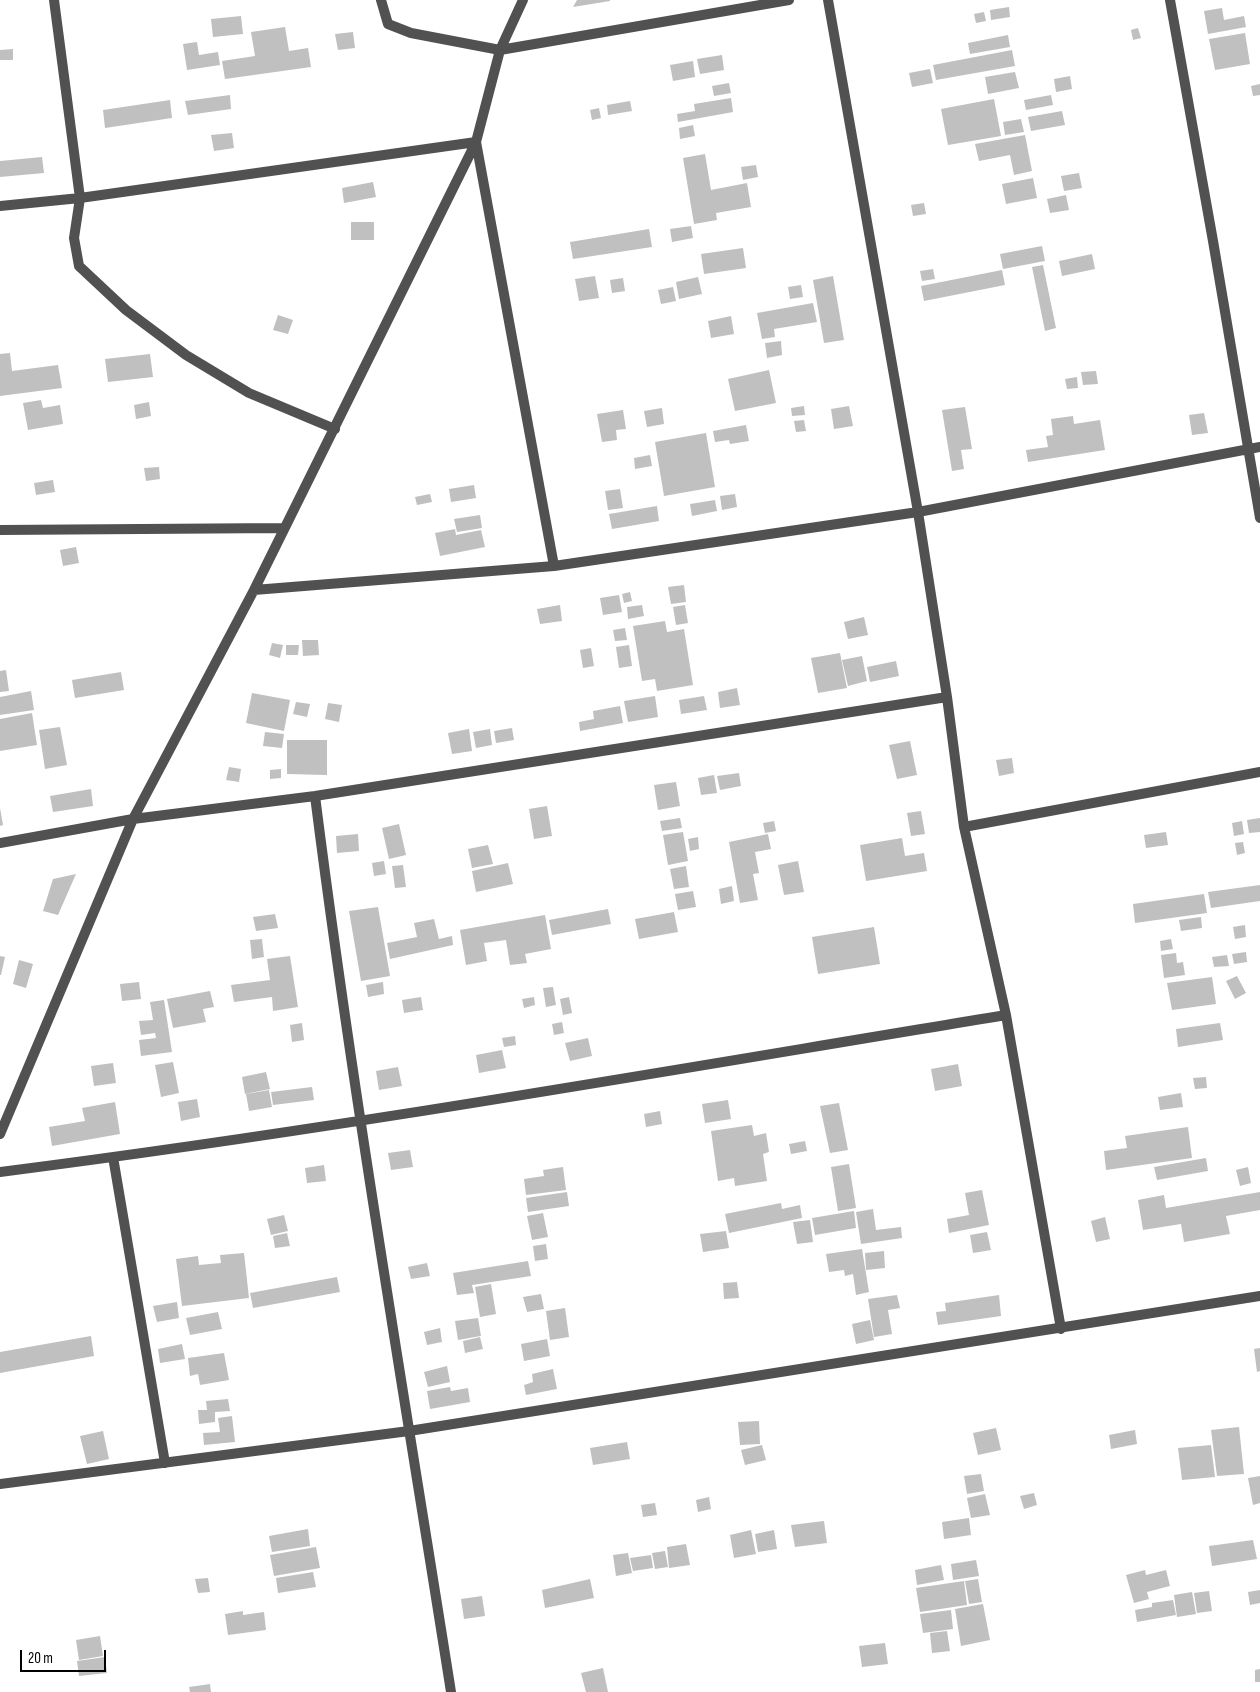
<!DOCTYPE html>
<html>
<head>
<meta charset="utf-8">
<style>
  body { margin:0 }
  #map { position:relative; width:1260px; height:1692px; overflow:hidden; background:#fff; font-family:"Sofia Sans Condensed",sans-serif }
  canvas { display:block }
  .scale { position:absolute; left:20px; top:1650px; width:86px; height:22px; box-sizing:border-box; border:2px solid #000; border-top:0; padding-left:6px; font-size:15px; line-height:18px; white-space:nowrap; color:#000; -webkit-text-stroke:4px #fff; paint-order:stroke }
</style>
</head>
<body>
<div id="map">
<canvas width="1260" height="1692"></canvas>
<div class="scale">20 m</div>
</div>
<script>
const context = document.querySelector('canvas').getContext('2d');
context.lineJoin = 'round';
function fill(path, color) { context.fillStyle = color; context.fill(path, 'evenodd'); }
function trace(path, color, width, dash) { context.strokeStyle = color; context.lineWidth = width; context.lineCap = dash ? 'butt' : 'round'; context.setLineDash(dash || []); context.stroke(path); }
fill(new Path2D(`
  M577,0H610V1L573,7Z
  M1009,7L1010,17L991,20L990,10Z
  M1222,8L1224,20L1244,16L1246,27L1208,34L1204,11Z
  M984,12L986,21L976,23L974,14Z
  M241,16L243,34L213,37L211,19Z
  M285,27L289,51L308,48L311,67L225,79L222,61L255,56L251,32Z
  M1138,28L1141,38L1133,40L1131,30Z
  M353,32L355,48L338,50L335,34Z
  M1245,33L1250,64L1215,70L1209,39Z
  M1008,35L1010,47L970,54L968,43Z
  M197,42L199,55L218,52L220,65L187,70L183,44Z
  M13,49V60H0V50Z
  M1012,50L1015,66L936,80L933,65Z
  M722,55L724,70L700,74L697,59Z
  M693,61L695,77L673,81L670,65Z
  M930,69L933,83L912,87L909,73Z
  M1015,72L1019,88L988,94L985,77Z
  M1070,76L1072,89L1056,92L1054,79Z
  M729,83L731,93L714,96L712,86Z
  M1260,84V95L1253,96L1251,86Z
  M230,95L231,109L188,115L185,101Z
  M1051,95L1053,105L1026,110L1024,100Z
  M731,98L733,112L678,122L677,114L695,111L694,104Z
  M994,99L1001,136L948,145L941,109Z
  M170,100L172,118L105,128L103,110Z
  M630,101L632,111L608,115L607,105Z
  M599,108L601,118L592,120L590,110Z
  M1062,111L1065,125L1031,131L1028,117Z
  M1021,119L1024,132L1005,135L1003,122Z
  M693,125L695,136L680,139L679,128Z
  M232,133L234,148L214,151L211,135Z
  M1025,135L1032,171L1014,175L1010,155L979,161L975,144Z
  M705,154L711,190L747,183L751,207L716,213L717,220L694,224L683,158Z
  M42,157L44,173L0,177V161Z
  M756,165L758,177L743,180L741,167Z
  M1079,173L1082,188L1064,191L1061,176Z
  M1033,178L1037,198L1006,204L1002,184Z
  M373,182L376,197L344,203L342,188Z
  M1066,195L1069,210L1050,213L1047,199Z
  M924,203L926,214L913,216L911,205Z
  M351,222H374V240H351Z
  M691,226L693,238L672,242L670,229Z
  M649,229L652,247L573,259L570,242Z
  M1042,246L1045,261L1003,269L1000,254Z
  M743,248L746,268L704,274L701,254Z
  M1092,254L1095,269L1062,276L1059,261Z
  M1043,265L1056,328L1045,331L1032,267Z
  M933,269L935,279L922,281L920,271Z
  M1002,270L1005,285L924,301L921,286Z
  M595,276L599,298L579,301L575,279Z
  M833,276L844,340L824,343L813,280Z
  M698,277L702,294L679,299L676,282Z
  M623,278L625,291L612,293L610,280Z
  M801,285L803,297L790,299L788,287Z
  M673,287L676,301L661,304L658,290Z
  M813,303L817,322L774,329L775,337L762,339L757,313Z
  M278,315L293,320L288,334L273,330Z
  M731,316L734,334L711,338L708,321Z
  M781,341L782,355L767,358L765,343Z
  M10,353L12,371L58,365L62,388L0,396V354Z
  M150,354L153,377L108,382L105,359Z
  M769,370L776,403L735,411L728,379Z
  M1096,371L1098,384L1083,385L1081,372Z
  M1077,377L1078,388L1067,389L1065,379Z
  M41,400L43,408L60,405L63,424L28,430L23,403Z
  M149,402L151,416L136,419L134,405Z
  M804,406L805,415L792,416L791,408Z
  M849,406L853,426L834,429L831,409Z
  M965,407L972,449L961,450L964,469L952,471L942,410Z
  M662,408L664,424L647,427L644,411Z
  M623,410L626,429L616,430L617,440L602,442L597,414Z
  M1204,413L1208,433L1192,435L1189,415Z
  M1073,416L1074,424L1100,420L1105,450L1028,462L1026,450L1048,447L1046,436L1053,435L1051,419Z
  M804,420L806,431L796,432L794,421Z
  M746,425L749,441L730,444L729,440L715,442L713,431Z
  M706,433L715,487L664,496L655,442Z
  M650,455L652,466L635,469L634,458Z
  M159,467L160,479L146,481L144,468Z
  M53,480L55,492L36,495L34,483Z
  M474,485L476,498L451,502L449,489Z
  M620,489L623,508L608,510L605,491Z
  M430,494L432,502L417,505L415,497Z
  M735,494L737,507L722,510L720,496Z
  M715,500L717,511L692,516L690,504Z
  M657,506L659,521L612,529L609,514Z
  M480,515L482,528L457,532L454,519Z
  M455,529L456,535L481,530L485,547L440,556L435,533Z
  M76,547L79,563L63,566L60,550Z
  M684,585L686,602L671,604L668,587Z
  M630,592L632,601L624,603L622,594Z
  M619,595L622,612L603,615L600,598Z
  M560,605L562,621L540,624L537,609Z
  M642,605L644,616L628,619L627,607Z
  M685,605L688,623L676,625L673,607Z
  M864,617L868,635L848,639L844,622Z
  M665,621L667,632L684,629L693,685L657,691L655,679L642,681L633,626Z
  M625,628L627,640L615,641L613,630Z
  M302,640H318L319,655L303,656Z
  M272,643L283,645L280,658L269,655Z
  M286,645H299L298,655H286Z
  M629,645L632,666L619,668L616,647Z
  M591,648L594,666L583,668L580,650Z
  M840,653L847,688L818,693L811,658Z
  M862,656L867,681L848,686L842,660Z
  M896,661L899,676L870,682L867,667Z
  M6,670L9,691L0,692V671Z
  M121,672L124,690L75,698L72,680Z
  M737,688L740,705L720,708L718,692Z
  M31,691L34,710L0,715V697Z
  M252,693L290,700L284,731L246,723Z
  M655,696L658,717L628,722L624,701Z
  M704,696L707,710L681,714L679,700Z
  M296,702L310,704L307,717L293,714Z
  M328,703L342,705L339,722L325,719Z
  M620,706L623,723L580,731L579,722L594,719L593,711Z
  M32,713L37,745L0,751V719Z
  M60,727L67,765L45,769L39,730Z
  M512,728L514,740L496,743L494,731Z
  M469,729L472,751L452,754L448,733Z
  M490,729L492,745L476,748L473,732Z
  M265,732L284,734L282,748L263,746Z
  M287,740H327V775L287,774Z
  M910,741L917,775L897,779L889,745Z
  M1012,758L1014,773L999,776L996,760Z
  M229,767L241,769L239,782L226,780Z
  M281,769V778L270,779V770Z
  M739,773L741,786L720,790L717,776Z
  M714,775L717,793L701,795L698,778Z
  M676,782L680,806L658,810L654,785Z
  M91,789L93,806L53,812L50,796Z
  M547,806L552,836L534,839L529,809Z
  M0,808L3,825L0,826Z
  M921,811L925,834L911,836L907,813Z
  M680,818L682,828L662,831L660,821Z
  M1260,818V832L1249,833L1247,820Z
  M774,821L776,831L765,833L763,823Z
  M1242,821L1244,834L1234,836L1232,823Z
  M399,824L406,855L389,859L382,828Z
  M683,832L688,861L668,865L663,835Z
  M1166,832L1168,845L1146,848L1144,835Z
  M358,834L359,851L337,853L336,836Z
  M768,834L771,849L755,852L759,873L753,874L758,900L740,903L729,842Z
  M698,837L699,849L690,851L688,839Z
  M902,838L905,856L924,853L927,871L866,881L860,845Z
  M1243,842L1245,853L1237,855L1235,843Z
  M488,845L493,864L472,868L468,849Z
  M384,861L386,874L374,876L372,863Z
  M798,861L804,892L784,895L778,865Z
  M508,863L513,884L476,892L472,871Z
  M403,865L406,887L395,888L392,866Z
  M686,866L689,887L674,889L670,869Z
  M76,874L58,915L43,911L53,879Z
  M1260,885V901L1211,908L1208,892Z
  M732,886L734,901L721,904L719,889Z
  M693,891L696,907L678,910L675,894Z
  M1204,894L1207,913L1135,923L1133,904Z
  M378,907L390,976L361,981L349,911Z
  M608,909L611,924L552,935L549,920Z
  M674,912L678,932L639,939L635,919Z
  M275,914L278,928L256,931L253,917Z
  M545,915L551,949L525,954L527,963L510,965L506,940L484,943L487,961L466,965L460,930Z
  M1201,917L1202,928L1181,931L1179,920Z
  M434,919L439,939L452,936L453,945L390,959L387,943L417,937L414,923Z
  M1245,925L1246,937L1235,939L1233,927Z
  M874,927L880,964L818,974L812,937Z
  M262,939L264,957L252,959L250,940Z
  M1171,939L1173,949L1161,951L1160,941Z
  M1246,952L1247,962L1234,964L1232,954Z
  M1176,953L1177,963L1183,962L1185,975L1164,978L1161,955Z
  M1227,955L1229,966L1214,967L1212,957Z
  M0,956L5,957L1,975H0Z
  M290,956L298,1007L273,1011L272,997L234,1002L231,985L270,980L267,959Z
  M19,960L33,964L26,988L13,984Z
  M1237,976L1246,993L1235,999L1226,981Z
  M1212,977L1216,1004L1172,1010L1167,983Z
  M139,982L141,999L122,1001L120,984Z
  M383,982L384,994L368,997L366,985Z
  M553,987L556,1005L546,1007L543,988Z
  M210,991L214,1007L203,1009L206,1022L173,1028L167,999Z
  M421,997L423,1010L404,1013L402,1000Z
  M534,997L535,1005L524,1008L522,999Z
  M569,997L572,1013L563,1015L560,999Z
  M164,1000L172,1052L141,1056L139,1040L156,1038L155,1033L141,1035L139,1021L153,1020L150,1002Z
  M562,1022L564,1033L554,1035L552,1024Z
  M302,1023L304,1040L292,1042L290,1025Z
  M1220,1023L1223,1040L1178,1047L1176,1029Z
  M515,1036L516,1045L504,1047L502,1038Z
  M588,1038L592,1056L570,1061L565,1043Z
  M502,1050L506,1068L479,1073L476,1055Z
  M173,1062L179,1093L161,1097L155,1065Z
  M113,1063L116,1083L94,1086L91,1066Z
  M958,1064L962,1086L935,1091L931,1069Z
  M398,1067L402,1086L379,1090L376,1071Z
  M266,1072L270,1089L245,1094L242,1077Z
  M1206,1077L1207,1088L1195,1089L1193,1078Z
  M312,1087L314,1100L273,1105L271,1092Z
  M269,1090L272,1107L249,1111L246,1094Z
  M1181,1093L1183,1107L1160,1110L1158,1097Z
  M197,1099L200,1117L181,1121L178,1102Z
  M728,1100L731,1119L705,1123L702,1104Z
  M115,1102L120,1134L52,1146L49,1127L85,1121L82,1108Z
  M839,1103L848,1150L830,1153L820,1106Z
  M660,1111L662,1124L646,1127L644,1114Z
  M752,1125L754,1136L766,1133L769,1152L763,1154L767,1181L735,1186L734,1178L718,1181L711,1131Z
  M1188,1127L1192,1158L1106,1170L1104,1151L1127,1148L1125,1136Z
  M805,1141L807,1151L791,1154L789,1144Z
  M410,1150L413,1167L391,1170L388,1153Z
  M1206,1158L1208,1171L1157,1180L1154,1167Z
  M849,1164L856,1208L838,1211L831,1167Z
  M324,1165L326,1181L307,1183L305,1168Z
  M563,1167L566,1190L526,1195L524,1179L544,1176L543,1170Z
  M1248,1167L1251,1183L1240,1186L1236,1170Z
  M982,1190L989,1225L949,1233L947,1219L969,1215L965,1193Z
  M567,1192L569,1206L528,1212L526,1198Z
  M1260,1192V1210L1226,1216L1230,1234L1184,1242L1181,1224L1143,1230L1138,1200L1164,1195L1166,1208Z
  M781,1203L782,1209L800,1205L802,1218L729,1233L725,1214Z
  M873,1209L876,1230L901,1227L902,1238L861,1244L856,1212Z
  M854,1211L856,1228L815,1235L812,1218Z
  M543,1213L548,1237L532,1240L527,1216Z
  M284,1215L288,1231L271,1235L267,1219Z
  M1105,1217L1110,1239L1096,1242L1091,1221Z
  M810,1220L813,1242L797,1244L793,1222Z
  M726,1231L729,1248L703,1252L700,1234Z
  M987,1232L991,1250L973,1253L970,1235Z
  M287,1233L290,1246L275,1248L273,1236Z
  M546,1244L548,1259L535,1261L533,1246Z
  M862,1249L869,1292L856,1295L853,1274L845,1276L844,1270L829,1272L826,1254Z
  M884,1251L885,1268L866,1270L865,1253Z
  M244,1253L249,1298L182,1306L176,1259L198,1256L199,1265L221,1263L220,1255Z
  M528,1261L531,1276L472,1285L474,1293L457,1295L453,1273Z
  M427,1263L430,1276L411,1279L408,1267Z
  M337,1277L340,1292L253,1308L250,1293Z
  M737,1282L739,1298L724,1299L723,1283Z
  M491,1284L496,1314L480,1317L475,1287Z
  M541,1294L544,1309L527,1312L523,1297Z
  M897,1295L900,1308L888,1310L892,1334L874,1337L868,1299Z
  M999,1295L1001,1316L938,1325L936,1312L946,1311L945,1303Z
  M177,1302L179,1318L157,1322L153,1306Z
  M565,1308L569,1337L550,1340L546,1311Z
  M218,1312L222,1329L190,1335L186,1318Z
  M478,1318L481,1336L458,1340L455,1321Z
  M870,1320L874,1340L856,1344L852,1324Z
  M440,1328L442,1342L427,1345L424,1332Z
  M91,1336L94,1356L0,1373V1352Z
  M480,1337L483,1349L465,1353L463,1341Z
  M547,1339L550,1356L524,1361L521,1344Z
  M182,1344L185,1359L160,1363L158,1349Z
  M1260,1348V1371L1257,1372L1254,1349Z
  M224,1353L229,1380L200,1385L198,1374L190,1376L188,1358Z
  M447,1366L450,1382L428,1387L424,1372Z
  M553,1369L557,1389L526,1395L524,1385L533,1382L532,1374Z
  M450,1387L451,1391L468,1388L470,1402L430,1409L427,1391Z
  M228,1399L230,1411L215,1412V1422L199,1424L198,1410H207L206,1401Z
  M232,1416L235,1442L204,1445L203,1433L220,1432L218,1418Z
  M759,1421L760,1444L740,1445L738,1422Z
  M1239,1427L1244,1474L1217,1476L1211,1430Z
  M996,1428L1001,1450L978,1455L973,1433Z
  M1135,1430L1137,1444L1111,1449L1109,1435Z
  M103,1431L109,1459L87,1464L80,1436Z
  M627,1442L630,1459L593,1465L590,1448Z
  M762,1445L766,1460L745,1465L741,1450Z
  M1211,1445L1215,1477L1182,1480L1178,1448Z
  M981,1474L984,1491L967,1494L964,1476Z
  M1260,1476V1503L1253,1505L1248,1478Z
  M1034,1493L1037,1505L1024,1509L1020,1496Z
  M985,1494L990,1515L971,1518L967,1498Z
  M709,1497L711,1509L698,1512L696,1500Z
  M655,1503L657,1515L643,1517L641,1505Z
  M969,1518L971,1535L944,1539L942,1522Z
  M824,1521L827,1543L795,1547L791,1525Z
  M308,1529L310,1546L272,1552L269,1536Z
  M751,1530L756,1554L734,1558L730,1535Z
  M774,1530L777,1549L758,1552L755,1534Z
  M1253,1540L1257,1559L1212,1566L1209,1546Z
  M686,1544L690,1565L669,1568L667,1547Z
  M316,1547L320,1568L274,1576L270,1555Z
  M665,1551L668,1567L655,1569L652,1553Z
  M628,1553L632,1573L616,1576L613,1555Z
  M651,1555L653,1568L633,1571L630,1558Z
  M976,1560L979,1576L953,1580L951,1564Z
  M941,1565L944,1580L917,1585L915,1570Z
  M1145,1570L1146,1575L1166,1570L1170,1586L1147,1592L1149,1599L1134,1603L1126,1575Z
  M313,1572L316,1587L278,1593L276,1578Z
  M208,1578L210,1592L198,1593L195,1579Z
  M590,1579L594,1598L545,1608L542,1590Z
  M978,1579L982,1602L969,1604L965,1581Z
  M964,1581L967,1605L920,1612L916,1588Z
  M1260,1590V1603L1250,1605L1248,1592Z
  M1209,1591L1212,1611L1197,1613L1194,1593Z
  M1192,1592L1196,1614L1177,1617L1174,1595Z
  M482,1596L485,1616L464,1619L461,1599Z
  M1173,1600L1176,1615L1137,1622L1135,1610L1152,1607V1603Z
  M983,1604L990,1640L961,1646L955,1609Z
  M951,1610L953,1629L923,1633L920,1614Z
  M243,1611V1615L264,1612L266,1630L228,1635L225,1614Z
  M947,1631L950,1651L932,1653L930,1633Z
  M100,1636L103,1656L79,1660L76,1640Z
  M885,1643L888,1664L862,1667L859,1646Z
  M105,1657L107,1673L79,1676L77,1661Z
  M603,1668L608,1692H586L581,1673Z
  M1260,1669V1682H1255V1670Z
  M210,1684L211,1692H190L189,1687Z`), '#c0c0c0');
trace(new Path2D(`
  M54,0L80,198L74,238L79,266L126,310L186,355L249,393L335,429
  M381,0L388,24L411,33L500,50L789,0
  M828,0L918,512L947,697L964,827L1006,1015L1061,1329
  M1170,0L1213,241L1260,518
  M0,206L80,198L476,142L554,566
  M0,530L283,528
  M254,590L554,566L918,512L1260,447
  M315,796C353,1096 404,1394 451,1692
  M964,827L1260,772
  M0,843L133,819L315,796L947,697
  M0,1134L133,819L254,590L476,142L500,50L523,0
  M113,1157L165,1463
  M0,1172C337,1129 671,1070 1006,1015
  M0,1484L409,1431L1260,1296`), '#515151', 10);
</script>
</body>
</html>
